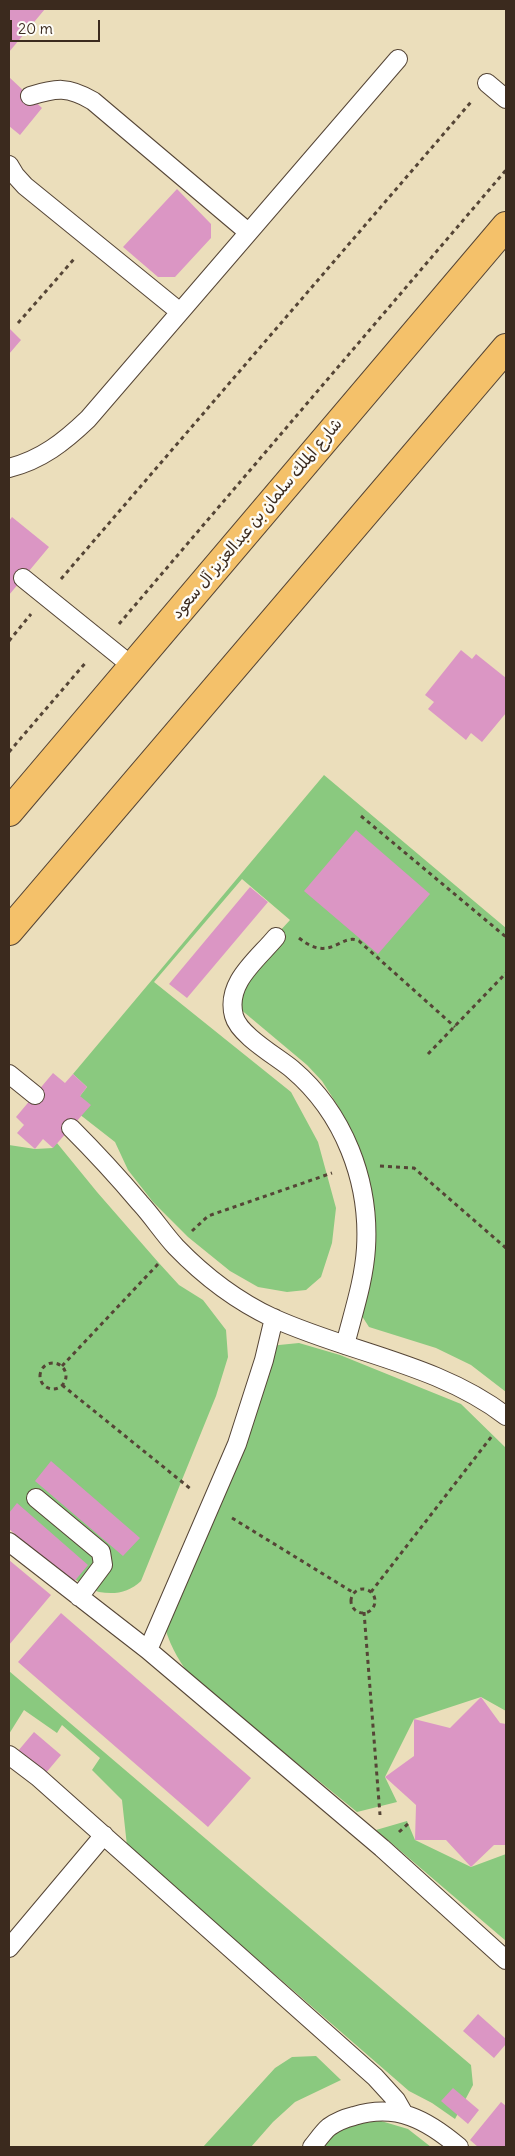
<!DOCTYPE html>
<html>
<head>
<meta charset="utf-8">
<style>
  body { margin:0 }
  #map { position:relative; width:515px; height:2156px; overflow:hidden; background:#ebdebb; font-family:Delius,sans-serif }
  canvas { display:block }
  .frame { position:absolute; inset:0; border:10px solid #3b2a1e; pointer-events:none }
  .scale { position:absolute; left:10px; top:20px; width:90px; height:22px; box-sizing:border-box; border:2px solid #3b2a1e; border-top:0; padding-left:6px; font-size:15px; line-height:18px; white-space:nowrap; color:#3b2a1e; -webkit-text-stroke:4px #fdfcf7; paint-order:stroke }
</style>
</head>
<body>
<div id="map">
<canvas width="515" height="2156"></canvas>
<div class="frame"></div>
<div class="scale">20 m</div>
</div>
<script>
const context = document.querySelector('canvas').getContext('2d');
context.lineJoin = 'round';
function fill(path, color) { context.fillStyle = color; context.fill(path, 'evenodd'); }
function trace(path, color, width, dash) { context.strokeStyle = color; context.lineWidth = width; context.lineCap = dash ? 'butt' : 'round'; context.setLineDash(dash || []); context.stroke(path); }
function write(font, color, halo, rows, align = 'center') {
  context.font = font + ' Delius,"Playpen Sans Arabic",sans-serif'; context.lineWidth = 5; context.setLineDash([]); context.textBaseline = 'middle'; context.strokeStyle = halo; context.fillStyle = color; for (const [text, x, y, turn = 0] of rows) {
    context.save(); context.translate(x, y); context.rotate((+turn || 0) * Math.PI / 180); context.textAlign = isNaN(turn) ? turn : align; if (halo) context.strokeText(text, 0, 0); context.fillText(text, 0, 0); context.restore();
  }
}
fill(new Path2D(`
  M324,775L506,928V1392L471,1365L436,1348L369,1327L358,1310L360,1170L338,1106L322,1081L307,1065L239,1008L243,971L290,920L242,879L154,982L291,1092L318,1142L336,1208L332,1243L321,1277L306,1290L287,1292L258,1287L230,1271L188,1237L153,1202L128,1170L115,1142L65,1103L80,1096L87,1087L73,1074Z
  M48,1132L97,1192L158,1262L179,1285L203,1300L226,1330L228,1357L216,1396L141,1581C129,1592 116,1595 99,1592C78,1587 28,1541 9,1526V1145L35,1149L53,1148Z
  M299,1343L340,1355L461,1404L506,1448V1711L481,1697L414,1719L385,1777L397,1802L357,1812L190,1676C177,1658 168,1642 163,1620L269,1346Z
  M9,1671L471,2065L473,2085L455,2119L432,2103L409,2091L127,1846L122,1800L92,1770L100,1758L62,1725L57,1733L24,1710L9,1734Z
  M407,1821L415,1840L471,1867L506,1854V1941L376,1830Z
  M316,2056L341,2080L295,2102L273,2122L251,2147H203L275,2068L292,2057Z
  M381,2121L408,2129L431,2147H301C327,2127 349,2124 381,2121Z`), '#8ac97f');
fill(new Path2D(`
  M9,9H45L9,52Z
  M9,77L42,108L20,135L9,126Z
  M177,189L211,224V238L175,277H158L123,247Z
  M9,328L21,340L9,354Z
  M12,517L49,547L9,595V521Z
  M461,650L472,659L476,654L506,678V713L482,742L471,733L466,740L428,709L434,702L425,695Z
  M356,830L430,894L378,954L304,891Z
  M250,887L268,902L187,998L169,984Z
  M53,1073L65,1083L73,1074L87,1087L80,1096L91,1105L53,1148L43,1139L35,1149L17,1133L24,1125L16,1117Z
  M51,1461L140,1538L123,1556L35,1481Z
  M17,1503L88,1565L73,1583L9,1529V1513Z
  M9,1560L51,1595L9,1645Z
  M61,1613L251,1778L208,1827L18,1662Z
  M481,1697L500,1723L506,1724V1845H494L471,1867L446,1840H415L416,1805L385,1777L414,1756V1719L450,1728Z
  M34,1732L61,1755L45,1774L18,1751Z
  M478,2014L506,2039V2044L494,2058L463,2031Z
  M453,2088L479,2110L468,2124L441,2101Z
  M501,2102L506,2106V2147H478L470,2140Z`), '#db96c4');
const service = new Path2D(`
  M487,83L506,99
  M30,96C56,88 68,86 93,101L248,232
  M9,165L15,175L25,186L180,312
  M9,468C41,460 64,442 88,419L398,59
  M23,578L132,666
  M276,937C257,960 225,983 234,1016C239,1035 276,1056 292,1069C344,1113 370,1181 366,1248C364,1281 353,1313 345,1345
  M9,1074L35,1095
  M71,1128C95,1152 118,1177 140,1203C153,1217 163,1233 176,1247C204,1276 237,1301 273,1318C350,1353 438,1364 506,1416
  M36,1498L101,1552L103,1565L79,1597
  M9,1542L148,1650L382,1848L506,1960
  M148,1650L237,1444L264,1360L274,1318
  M9,1755L38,1777L375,2077L396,2100L404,2114
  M9,1948L104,1835
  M312,2147C317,2141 323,2132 329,2127C336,2122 346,2118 354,2116C397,2103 427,2120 459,2147`);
const primary = new Path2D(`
  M9,812L506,226
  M9,931L506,348`);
trace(service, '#554536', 20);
trace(primary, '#554536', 30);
trace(new Path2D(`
  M18,323L75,258
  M61,579L471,102
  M119,624L506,170
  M9,641L31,614
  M9,752L87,661
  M361,816L506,937
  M299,938C331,964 341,932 359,941L455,1027
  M428,1054L506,973
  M380,1166L414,1168L506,1248
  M192,1231L208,1216L332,1173
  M40 1376a13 13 0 1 1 26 0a13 13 0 1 1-26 0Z
  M62,1366L159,1263
  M62,1385L192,1490
  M232,1518L354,1593
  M351 1601a12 12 0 1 1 24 0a12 12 0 1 1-24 0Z
  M371,1592L492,1436
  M364,1612L380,1815
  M399,1832L409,1823`), '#554536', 3, [4, 4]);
trace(service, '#fff', 18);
trace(primary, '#f4c16a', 28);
write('16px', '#3b2a1e', '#fdfcf7', [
  ["شارع الملك سلمان بن عبدالعزيز آل سعود",257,519,-50]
]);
</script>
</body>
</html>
